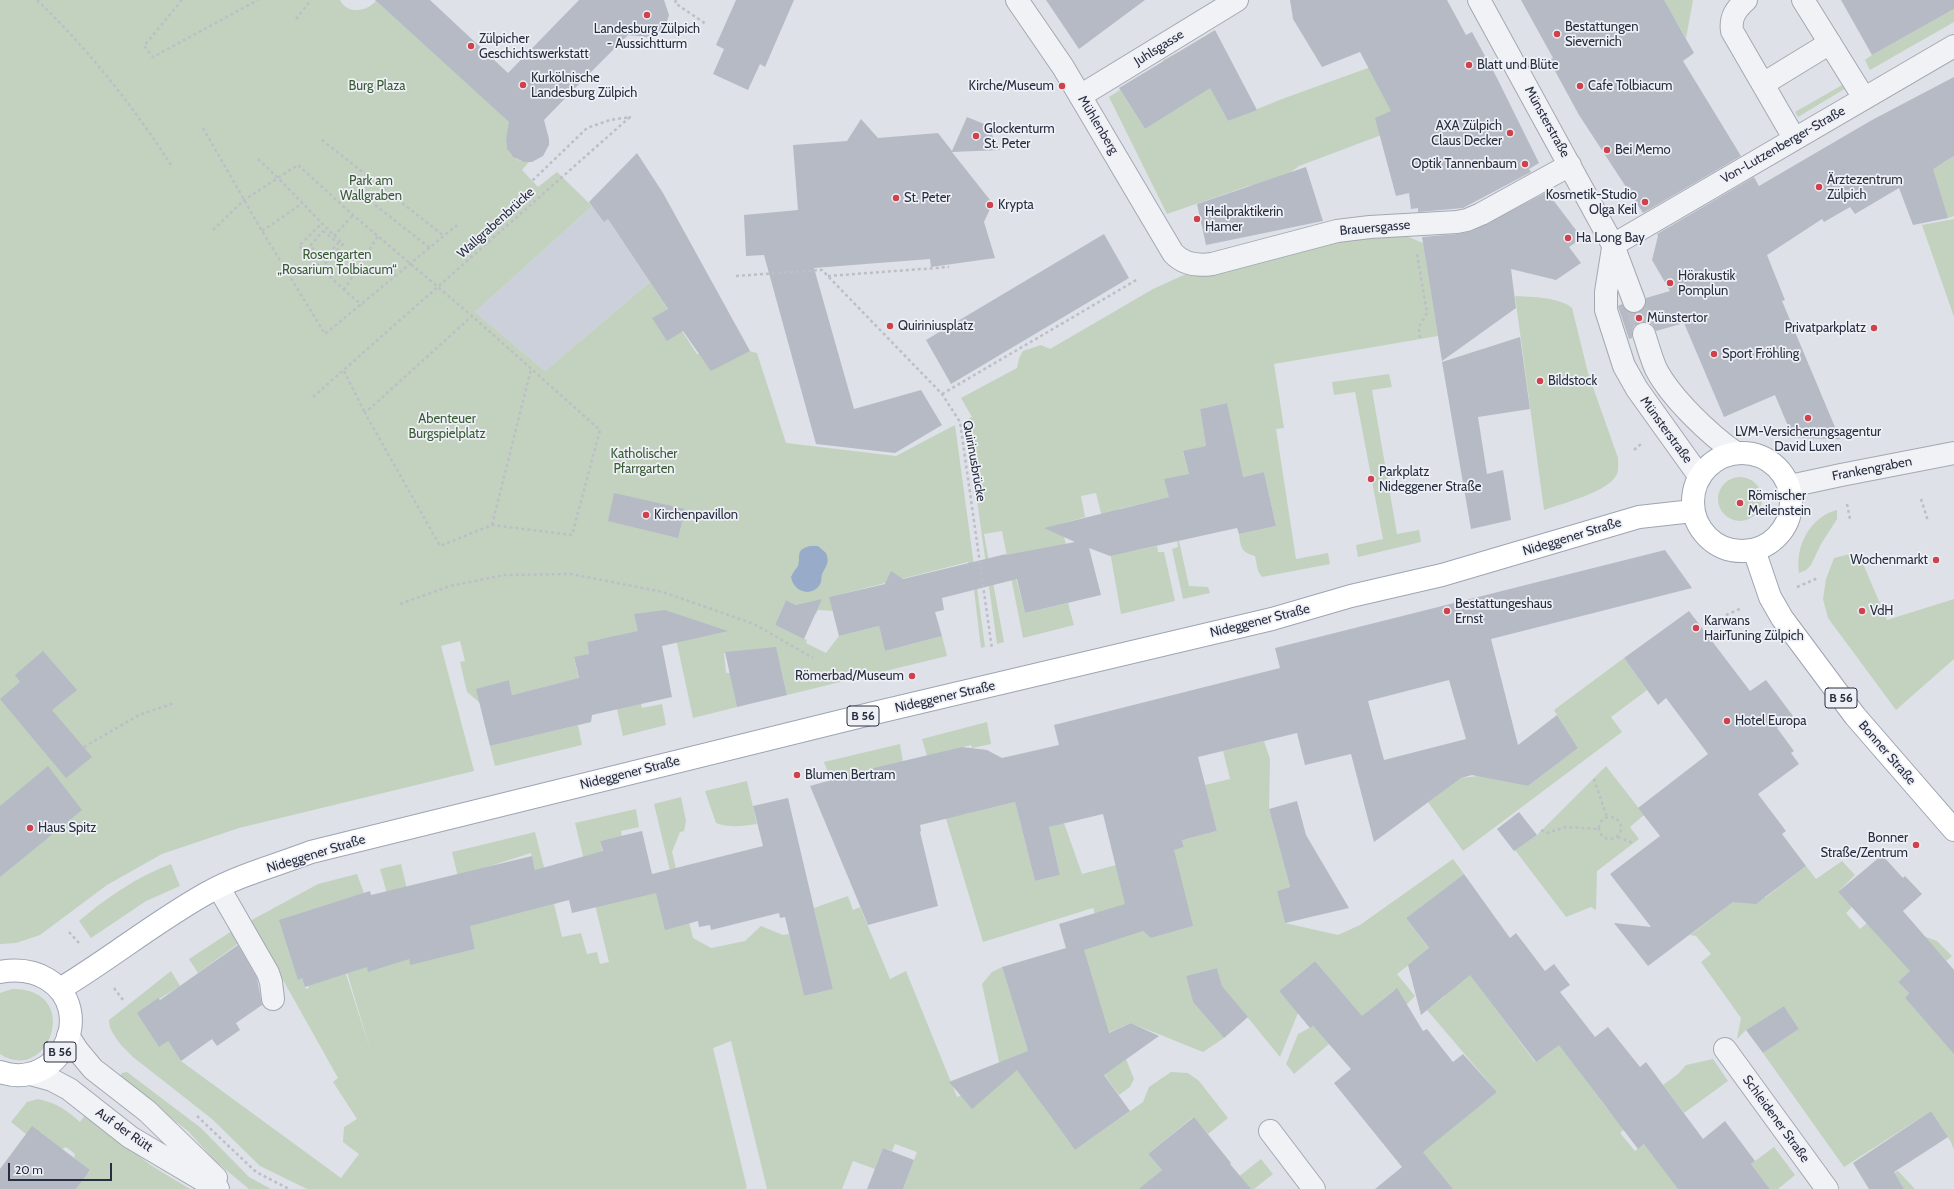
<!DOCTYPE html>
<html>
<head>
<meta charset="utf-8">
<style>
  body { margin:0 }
  #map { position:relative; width:1954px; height:1189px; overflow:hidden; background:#dee1e8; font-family:Cabin,sans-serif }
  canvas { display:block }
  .scale { position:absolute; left:8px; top:1163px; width:104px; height:18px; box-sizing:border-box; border:2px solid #272e3f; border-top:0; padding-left:5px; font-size:12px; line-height:14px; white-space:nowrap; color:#272e3f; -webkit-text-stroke:3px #eef0f6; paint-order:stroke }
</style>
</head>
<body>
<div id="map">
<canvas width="1954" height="1189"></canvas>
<div class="scale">20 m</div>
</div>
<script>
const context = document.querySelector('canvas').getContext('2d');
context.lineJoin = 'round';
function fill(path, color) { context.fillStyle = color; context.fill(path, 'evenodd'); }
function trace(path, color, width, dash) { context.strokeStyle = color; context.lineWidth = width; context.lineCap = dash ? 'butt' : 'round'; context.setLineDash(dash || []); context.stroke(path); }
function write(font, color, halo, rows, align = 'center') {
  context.font = font + ' Cabin,sans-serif'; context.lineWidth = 3.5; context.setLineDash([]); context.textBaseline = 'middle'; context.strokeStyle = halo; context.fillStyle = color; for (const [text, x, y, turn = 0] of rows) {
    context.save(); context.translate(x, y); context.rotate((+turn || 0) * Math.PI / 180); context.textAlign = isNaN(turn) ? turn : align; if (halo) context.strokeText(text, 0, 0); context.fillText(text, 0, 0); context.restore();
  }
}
fill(new Path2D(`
  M592,206L604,221L608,219L650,282L545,371L475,312Z`), '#ccd0da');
fill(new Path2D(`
  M0,0H340C348,15 366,12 376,1L513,125C500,141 507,162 529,162L522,170L538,187L557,172L592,206L475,312L545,371L650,282L697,354L749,351L757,353L786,443L896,456L955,425L985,647L981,648L974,590H975L968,562L830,597L833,611L818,610L816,614L786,600L775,625L807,640L806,643L826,653L839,636L879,626L885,651L942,636L947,656L787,695L780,664L758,649L724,653L726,673H730L737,707L693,718L670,611L654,615L661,647L607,662L601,639L587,642L589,654L574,658L581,688L570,690L567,681L512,695L509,680L491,685L494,699L479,702L467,692L460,662L465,661L460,641L441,646L474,771L239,828L162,854L107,885L40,935L16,943L0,944Z
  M1665,0H1693L1686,38L1664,1Z
  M1954,9V22L1870,70L1865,60L1872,55Z
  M1188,47L1228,121L1282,99L1393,59L1400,128L1299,166L1279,181L1248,186L1167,214L1109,97L1120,90L1145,129L1189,101L1163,60Z
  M1844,84L1846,88L1798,117L1795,112Z
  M1911,144L1943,163L1954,156V216L1948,218Z
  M1954,219V317L1922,225Z
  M1397,232L1423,243L1438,336L1274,364L1284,428L1276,429L1296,559L1328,553L1330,564L1262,577L1258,571L1255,556C1241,552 1241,548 1239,534L1276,526L1264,472L1234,479L1227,403L1200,409L1206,446L1183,452L1189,474L1169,497L1119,509L1128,552L1157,546L1158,552H1164L1175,601L1121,614L1109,546L1096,493L1081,496L1085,517L1061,524L1066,545L1016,578L1025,613L1068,603L1074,625L1023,638L1002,531L984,534L1004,642L997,644L966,421V420L972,417L961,398L1017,368L1019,358L1023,351L1041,345L1050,349L1153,289L1186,274L1223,268L1323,242Z
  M1515,296C1530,297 1560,297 1572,308L1588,373L1618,458C1618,463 1619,470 1617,474C1609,492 1563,503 1544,510Z
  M1389,374L1392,387L1372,390L1397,534L1419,530L1421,542L1358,557L1356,545L1383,539L1355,392L1334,395L1332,382Z
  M1718 499a22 22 0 1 1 44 0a22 22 0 1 1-44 0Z
  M1837,510V519L1821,544L1811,565L1806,570L1799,573C1795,546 1810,517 1837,510Z
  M1177,541H1179L1189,586L1208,587L1210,593L1183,599L1172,549L1178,547Z
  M1858,552L1887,620L1954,599V659L1896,710L1828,618L1823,599L1826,579L1834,558Z
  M1624,658L1647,690L1611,717L1622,732L1463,851L1428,802L1460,778L1479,776L1528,786L1578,748L1554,710Z
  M641,703L642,708L662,704L666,725L623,736L617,709Z
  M987,722L991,744L972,748L971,745L946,751L961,815L1015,802L1035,881L1060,875L1049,827L1064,823L1082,874L1184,847L1177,820L1186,839L1217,831L1205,785L1230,779L1223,751L1264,741L1270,759L1269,809L1290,887L1277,891L1285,923L1338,935L1360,925L1453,859L1464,874L1406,918L1433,954L1467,970L1535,1062L1585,1025L1592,1060L1579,1071L1608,1110L1626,1128L1620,1133L1635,1151L1656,1135L1709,1189H1453L1422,1151L1497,1092L1427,1010L1445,996L1415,960L1397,974L1415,996L1406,1005L1394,990L1367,1012L1363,1018L1315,961L1279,991L1298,1013L1280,1057L1222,986L1217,968L1186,976L1193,1002L1224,1038L1203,1052L1131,1023L1089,1041L1110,1070L1126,1059L1134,1079L1130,1087L1119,1095L1099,1067L1043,1106L1075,1150L1143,1102L1149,1087L1171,1072L1188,1073L1199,1081L1228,1118L1208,1134L1193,1117L1148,1154L1162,1170L1146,1184L1150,1189H903L917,1152L895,1144L892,1151L883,1148L875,1169L853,1161L842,1189H767L731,1041L713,1048L747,1188L744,1189H307L260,1166L212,1119L133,1057L121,1045L114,1035L110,1028L109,1020L171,971L180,986L159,999L158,998L168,1041L181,1061L341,1178L359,1154L343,1142L344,1127L357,1119L333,1082L338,1078L250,921L318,884L357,874L364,893L299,970L306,989L309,988L308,986L344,968L371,1052L342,956L390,904L380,869L401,864L417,931L403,935L410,964L475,949L452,852L535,832L545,871L536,873L531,853L487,867L500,918L554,904L562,937L581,933L587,954L597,952L600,964L609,962L575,823L636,809L639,827L621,831L622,836L600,841L615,902L654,886L683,925L654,804L681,797L686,821L684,831L680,832L672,852L693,938L711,948L745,941L761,926L783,935L789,934L804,996L833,989L814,908L848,896L853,910L860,907L890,979L906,971L957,1097L1006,1077L999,1062L982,984L992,972L1002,967L1027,1048L1084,1030L1069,955L1104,943L1093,908L983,942L922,739ZM1128,917L1193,926L1151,938Z
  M578,725L582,745L495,766L490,746Z
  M900,744L903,762L867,770L851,831L824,762Z
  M1606,766L1644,815L1630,827L1639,839L1597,871L1596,910L1591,907L1566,917L1515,850L1537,835Z
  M747,781L757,824C742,826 730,828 716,823L705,791Z
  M1842,861L1855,875L1838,892L1852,907L1846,913L1860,929L1867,923L1920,935L1937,941L1952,956L1946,961L1935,949L1898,982L1909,993L1905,998L1944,1042L1954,1041V1150L1951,1142L1931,1111L1844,1167L1763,1053L1799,1029L1784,1006L1746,1030L1737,1039L1741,1018L1701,962L1711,954L1696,936L1690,935L1755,885L1765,898L1806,866L1816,879Z
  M171,864L180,886L146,901L91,938L79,921C106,898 138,876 171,864Z
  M232,931L239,943L198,973L189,959Z
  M12,989C84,988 49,1086 0,1054V993Z
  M1313,1026L1329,1044L1294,1074L1286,1064L1298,1034Z
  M1713,1059L1728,1081L1684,1113L1663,1085L1678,1074L1686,1065Z
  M127,1072L201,1128L249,1177L271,1189H249L214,1160L188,1131L126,1084L119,1077L122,1073Z
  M38,1099C56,1103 67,1110 80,1122L85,1115L152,1166L190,1189H76L85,1170L88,1173L90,1171L74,1158L75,1154L66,1147L62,1149L26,1134L11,1122L27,1102Z
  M1774,1147L1795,1175L1778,1189H1770L1751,1164Z
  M1261,1159L1273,1174L1254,1189H1223Z
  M1898,1171L1915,1189H1904L1894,1173Z`), '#c2d2bf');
fill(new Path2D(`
  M810,546H818L826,553C830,562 826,566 822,574C821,578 822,582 819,586C809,598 793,590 791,577C793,572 796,569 798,566C801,555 795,550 810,546Z`), '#98acc9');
fill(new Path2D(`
  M375,0H430L508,73L579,0H664L669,15L665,28L655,35L646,37L628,35L583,80L544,120L549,139V145L543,156L532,162H524L513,157L507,149L506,139L509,122Z
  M736,0H794L765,67L760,64L748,90L713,74L724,49L716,45Z
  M1046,0H1145L1079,49Z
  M1290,0H1447L1466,35L1472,32L1497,78L1539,163L1529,169L1531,172L1463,208L1418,212V208L1411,209L1409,193L1396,196L1375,118L1391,111L1360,52L1322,67L1293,19Z
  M1521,0H1664L1694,53L1683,61L1741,156L1643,213L1579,115L1549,60L1553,58Z
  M1841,0H1954V9L1872,55Z
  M1215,30L1257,110L1228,121L1210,88L1145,129L1119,88Z
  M1954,77V156L1933,169L1948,218L1913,225L1899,188L1855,214L1850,207L1824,222L1822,219L1767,255L1785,300L1782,301L1840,439L1793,438L1775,395L1724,417L1684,323L1656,331L1652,324L1646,322H1641L1634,326L1632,332V338L1629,339L1618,306L1622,304L1626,310L1632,313H1638L1644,309L1646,303V298L1670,291L1652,260L1658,236L1657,234L1754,177L1759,186L1872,120Z
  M967,117L994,128L992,135L1000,150L952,152L990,200V209L984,222L995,258L931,267L930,259L814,268L854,409L921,390L942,425L895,453L816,444L764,255L746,256L744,215L798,210L793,145L847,141L861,119L878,138L938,133L952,151Z
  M637,153L663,193L750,351L711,371L683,331L667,341L652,318L668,309L608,219L604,222L589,202Z
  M1306,167L1323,221L1206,245L1197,204Z
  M1547,192L1582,238L1569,247L1581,263L1556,280L1511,269L1516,308L1442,361L1422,237L1458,234L1472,231Z
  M1104,234L1129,278L951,384L926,340Z
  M1520,337L1530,409L1478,417L1487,474L1503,470L1511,520L1471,529L1442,362Z
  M1227,403L1243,477L1264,472L1276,526L1239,534L1237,528L1110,556L1089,548L1101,595L1025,613L1017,579L942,598L944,610L935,612L942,636L885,651L879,626L839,636L829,597L885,584L891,571L903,579L1006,554V555L1075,542L1044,528L1169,497L1164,479L1189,474L1183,451L1206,446L1200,409Z
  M614,493L685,509L678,538L608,521Z
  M1665,550L1692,588L1491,639L1518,745L1557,715L1578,748L1528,786L1472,775L1461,778L1374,842L1351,754L1305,765L1297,733L1198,757L1217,831L1182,840L1184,847L1174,850L1193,926L1151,938L1143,931L1084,950L1109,1033L1131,1023L1159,1036L1104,1075L1130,1111L1075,1150L1017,1070L972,1109L949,1082L1028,1051L1002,967L1066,948L1059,924L1125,904L1103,814L1049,827L1060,875L1035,881L1015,802L920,825L921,831L920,832L938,906L868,925L810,786L878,767L962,747L987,750L1002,758L1059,745L1054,725L1280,668L1275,648ZM1449,680L1466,739L1384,760L1368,701Z
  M822,599L804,639L775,625L786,600L796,605Z
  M665,610L728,631L662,646L672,697L592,715L591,722L490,746L476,689L509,680L512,695L579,678L574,657L589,654L587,642L638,631L634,614Z
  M1689,611L1750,691L1766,680L1793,716L1777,728L1794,751L1791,753L1799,764L1758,794L1786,831L1782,834L1806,866L1756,904L1733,902L1648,966L1614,923L1651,927L1610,874L1660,836L1638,808L1708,754L1666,698L1658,705L1624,658Z
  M776,647L787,695L737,707L725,652Z
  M43,651L77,690L52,710L92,757L66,778L0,699L20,682L15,675Z
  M48,766L82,810L0,877V806Z
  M788,798L833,989L804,996L785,917L780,918L779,913L711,930L710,925L699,927L698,921L665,930L656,893L572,913L569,900L470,926L475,949L410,965L409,959L368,972L367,967L305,987L302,978L298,980L279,920L370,891L371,895L532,856L535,870L603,851L600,841L642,831L652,874L763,846L753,806Z
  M1297,801L1306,835L1349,908L1285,923L1277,891L1290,887L1269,809Z
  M1519,812L1537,835L1514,851L1497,829Z
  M1882,855L1903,878L1905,876L1922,894L1903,911L1954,970V1054L1905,998L1909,993L1898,982L1910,971L1838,892Z
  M1464,874L1510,938L1516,933L1545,971L1554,964L1570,985L1560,992L1595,1037L1608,1027L1640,1067L1646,1062L1703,1139L1725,1121L1755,1161L1751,1164L1770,1189H1678L1644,1144L1638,1149L1559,1045L1536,1062L1470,975L1421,1015L1408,965L1429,948L1406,918Z
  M238,945L257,978L262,1005L236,1023L240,1030L217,1046L212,1039L181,1061L168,1041L159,1047L137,1013L158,998L160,1000Z
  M1315,961L1362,1016L1397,988L1423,1031L1427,1029L1453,1062L1463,1054L1497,1092L1423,1152L1453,1189H1375L1402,1167L1334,1083L1351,1069L1313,1026L1310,1028L1279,991Z
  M1217,968L1222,986L1248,1017L1224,1038L1193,1002L1186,976Z
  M1784,1006L1799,1029L1763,1053L1746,1030Z
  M1931,1111L1948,1137L1894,1172L1904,1189H1869L1853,1163Z
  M1194,1117L1231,1163L1230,1164L1251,1189H1139L1162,1170L1148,1154Z
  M32,1126L90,1170L76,1189H0V1169Z
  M883,1148L914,1160L903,1189H867Z`), '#b5bac5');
trace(new Path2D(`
  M1634,301L1644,334`), '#b9bdc6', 22, [22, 11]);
const minor = new Path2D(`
  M1017,0L1063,67L1173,253C1183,264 1198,266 1212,264L1337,231L1370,227L1457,222L1467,220L1481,214L1570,165
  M1479,0L1613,245L1634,301
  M1746,0C1736,9 1730,17 1732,31L1794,138
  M1803,0L1864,98
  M1763,84L1830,43
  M1080,96L1237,0
  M1613,245L1954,46
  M1613,248L1606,292V310L1624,366L1637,389L1700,477
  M1644,334C1648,346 1651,358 1656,369C1671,398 1710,435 1736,453
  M1790,486L1841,475L1954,453
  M219,888L268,973L271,982L273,999
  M68,1036L78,1051L93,1069L147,1111L216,1178
  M1725,1049L1827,1189
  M30,1074L52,1080L69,1089L130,1137L218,1189
  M1270,1131L1314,1189`);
const major = new Path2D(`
  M1693 502a49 49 0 1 1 98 0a49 49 0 1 1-98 0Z
  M1754,550L1770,597L1782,618L1855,716L1954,830
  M0,972C17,969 32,970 47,979C98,1010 60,1092 0,1072
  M60,989C110,959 155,922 207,893C239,875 277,865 311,852L870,714L1272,619L1351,596L1442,575L1639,517L1693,511`);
trace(minor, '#a3a8b2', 24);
trace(major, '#9da5b4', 24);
trace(new Path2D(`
  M37,0C88,49 133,106 171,165
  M182,0L144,46L153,57L258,0
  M676,0L675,3L706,24
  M296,19L311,0
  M203,128L262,231L325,334L457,225
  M322,140L444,236
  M258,159C288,186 314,217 343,244L321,268L299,246L321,224
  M375,205L430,248
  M213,230L244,200L298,165L353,215L472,316L600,430L572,535L492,525L440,546L365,413L472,316
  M262,231L303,203
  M323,231L338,243L324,259L310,246Z
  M334,236L353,215
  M1417,254L1427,313L1419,327L1420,340
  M321,268L344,290L362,305
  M736,276L822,270L942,394L960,422L992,649
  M828,276L949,267
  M344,290L378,236
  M344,371L365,413
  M942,394L1138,279
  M313,397L630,117L610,120L587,128L532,181
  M1634,450L1641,444
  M1921,499L1928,521
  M1847,504L1850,519
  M492,525L531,369
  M1797,587L1818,578
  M400,604L450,586L504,575L571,574L663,592L754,624L813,658
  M1726,615L1742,608
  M84,747L139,715L174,703
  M1594,779L1607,817
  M1599 828a11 11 0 1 1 22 0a11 11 0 1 1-22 0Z
  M1541,830L1547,833L1566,827L1599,829
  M1618,837L1633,843
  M69,932L79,943
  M114,988L123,1000
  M197,1116L256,1172L289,1189`), '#bcbfc6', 2.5, [3, 3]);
trace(minor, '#f1f2f6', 22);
trace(major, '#fff', 22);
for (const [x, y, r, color] of [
  [647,15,4,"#cf414b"],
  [1557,34,4,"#cf414b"],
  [471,46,4,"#cf414b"],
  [1469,65,4,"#cf414b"],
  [523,85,4,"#cf414b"],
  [1062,86,4,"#cf414b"],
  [1580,86,4,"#cf414b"],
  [1510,133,4,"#cf414b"],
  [976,136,4,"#cf414b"],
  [1607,150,4,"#cf414b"],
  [1525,164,4,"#cf414b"],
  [1819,187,4,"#cf414b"],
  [896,198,4,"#cf414b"],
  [1645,202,4,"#cf414b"],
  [990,205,4,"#cf414b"],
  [1197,219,4,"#cf414b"],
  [1568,238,4,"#cf414b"],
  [1670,283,4,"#cf414b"],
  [1639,318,4,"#cf414b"],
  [890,326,4,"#cf414b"],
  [1874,328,4,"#cf414b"],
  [1714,354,4,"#cf414b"],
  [1540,381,4,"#cf414b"],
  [1808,418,4,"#cf414b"],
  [1371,479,4,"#cf414b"],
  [1740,503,4,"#cf414b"],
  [646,515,4,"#cf414b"],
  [1936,560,4,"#cf414b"],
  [1447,611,4,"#cf414b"],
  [1862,611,4,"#cf414b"],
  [1696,628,4,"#cf414b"],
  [912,676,4,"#cf414b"],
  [1727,721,4,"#cf414b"],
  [797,775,4,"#cf414b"],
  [30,828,4,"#cf414b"],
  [1916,845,4,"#cf414b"]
]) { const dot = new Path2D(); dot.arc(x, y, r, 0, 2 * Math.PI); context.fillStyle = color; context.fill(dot); trace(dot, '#eef0f6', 1.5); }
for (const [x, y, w] of [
  [1841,698,32],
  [863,716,32],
  [60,1052,32]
]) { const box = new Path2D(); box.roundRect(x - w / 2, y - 10, w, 20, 3); context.fillStyle = '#eef0f6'; context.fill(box); trace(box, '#272e3f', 1); }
write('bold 12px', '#272e3f', null, [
  ["B 56",1841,698],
  ["B 56",863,716],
  ["B 56",60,1052]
]);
write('13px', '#272e3f', '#eef0f6', [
  ["Bestattungen",1565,27],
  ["Sievernich",1565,42],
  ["Landesburg Zülpich",647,29,"center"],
  ["- Aussichtturm",647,44,"center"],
  ["Zülpicher",479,39],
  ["Geschichtswerkstatt",479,54],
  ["Blatt und Blüte",1477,65],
  ["Kurkölnische",531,78],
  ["Landesburg Zülpich",531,93],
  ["Kirche/Museum",1054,86,"right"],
  ["Cafe Tolbiacum",1588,86],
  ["AXA Zülpich",1502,126,"right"],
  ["Claus Decker",1502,141,"right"],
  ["Glockenturm",984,129],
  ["St. Peter",984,144],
  ["Bei Memo",1615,150],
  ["Optik Tannenbaum",1517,164,"right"],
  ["Ärztezentrum",1827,180],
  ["Zülpich",1827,195],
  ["Kosmetik-Studio",1637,195,"right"],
  ["Olga Keil",1637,210,"right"],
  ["St. Peter",904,198],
  ["Krypta",998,205],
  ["Heilpraktikerin",1205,212],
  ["Hamer",1205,227],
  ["Ha Long Bay",1576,238],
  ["Hörakustik",1678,276],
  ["Pomplun",1678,291],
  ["Münstertor",1647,318],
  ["Quiriniusplatz",898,326],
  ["Privatparkplatz",1866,328,"right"],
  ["Sport Fröhling",1722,354],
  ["Bildstock",1548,381],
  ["LVM-Versicherungsagentur",1808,432,"center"],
  ["David Luxen",1808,447,"center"],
  ["Parkplatz",1379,472],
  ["Nideggener Straße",1379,487],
  ["Römischer",1748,496],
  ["Meilenstein",1748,511],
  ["Kirchenpavillon",654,515],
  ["Wochenmarkt",1928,560,"right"],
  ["Bestattungeshaus",1455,604],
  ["Ernst",1455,619],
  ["VdH",1870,611],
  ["Karwans",1704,621],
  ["HairTuning Zülpich",1704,636],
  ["Römerbad/Museum",904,676,"right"],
  ["Hotel Europa",1735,721],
  ["Blumen Bertram",805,775],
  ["Haus Spitz",38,828],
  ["Bonner",1908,838,"right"],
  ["Straße/Zentrum",1908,853,"right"]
], 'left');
write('13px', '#272e3f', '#eef0f6', [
  ["Juhlsgasse",1159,48,-32],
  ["Münsterstraße",1547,122,61],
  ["Mühlenberg",1098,125,59],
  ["Von-Lutzenberger-Straße",1783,145,-30],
  ["Wallgrabenbrücke",496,223,-42],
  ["Brauersgasse",1375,228,-5],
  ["Münsterstraße",1666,430,54],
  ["Quirinusbrücke",974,461,80],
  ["Frankengraben",1872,469,-11],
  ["Nideggener Straße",1572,537,-17],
  ["Nideggener Straße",1260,621,-14],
  ["Nideggener Straße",945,697,-13],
  ["Bonner Straße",1887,753,49],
  ["Nideggener Straße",630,773,-14],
  ["Nideggener Straße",316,854,-17],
  ["Schleidener Straße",1776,1119,54],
  ["Auf der Rütt",124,1130,35]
]);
write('13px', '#395b34', '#eef0f6', [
  ["Burg Plaza",377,86],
  ["Park am",371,181],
  ["Wallgraben",371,196],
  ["Rosengarten",337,255],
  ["„Rosarium Tolbiacum“",337,270],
  ["Abenteuer",447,419],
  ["Burgspielplatz",447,434],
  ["Katholischer",644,454],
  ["Pfarrgarten",644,469]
]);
</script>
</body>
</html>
